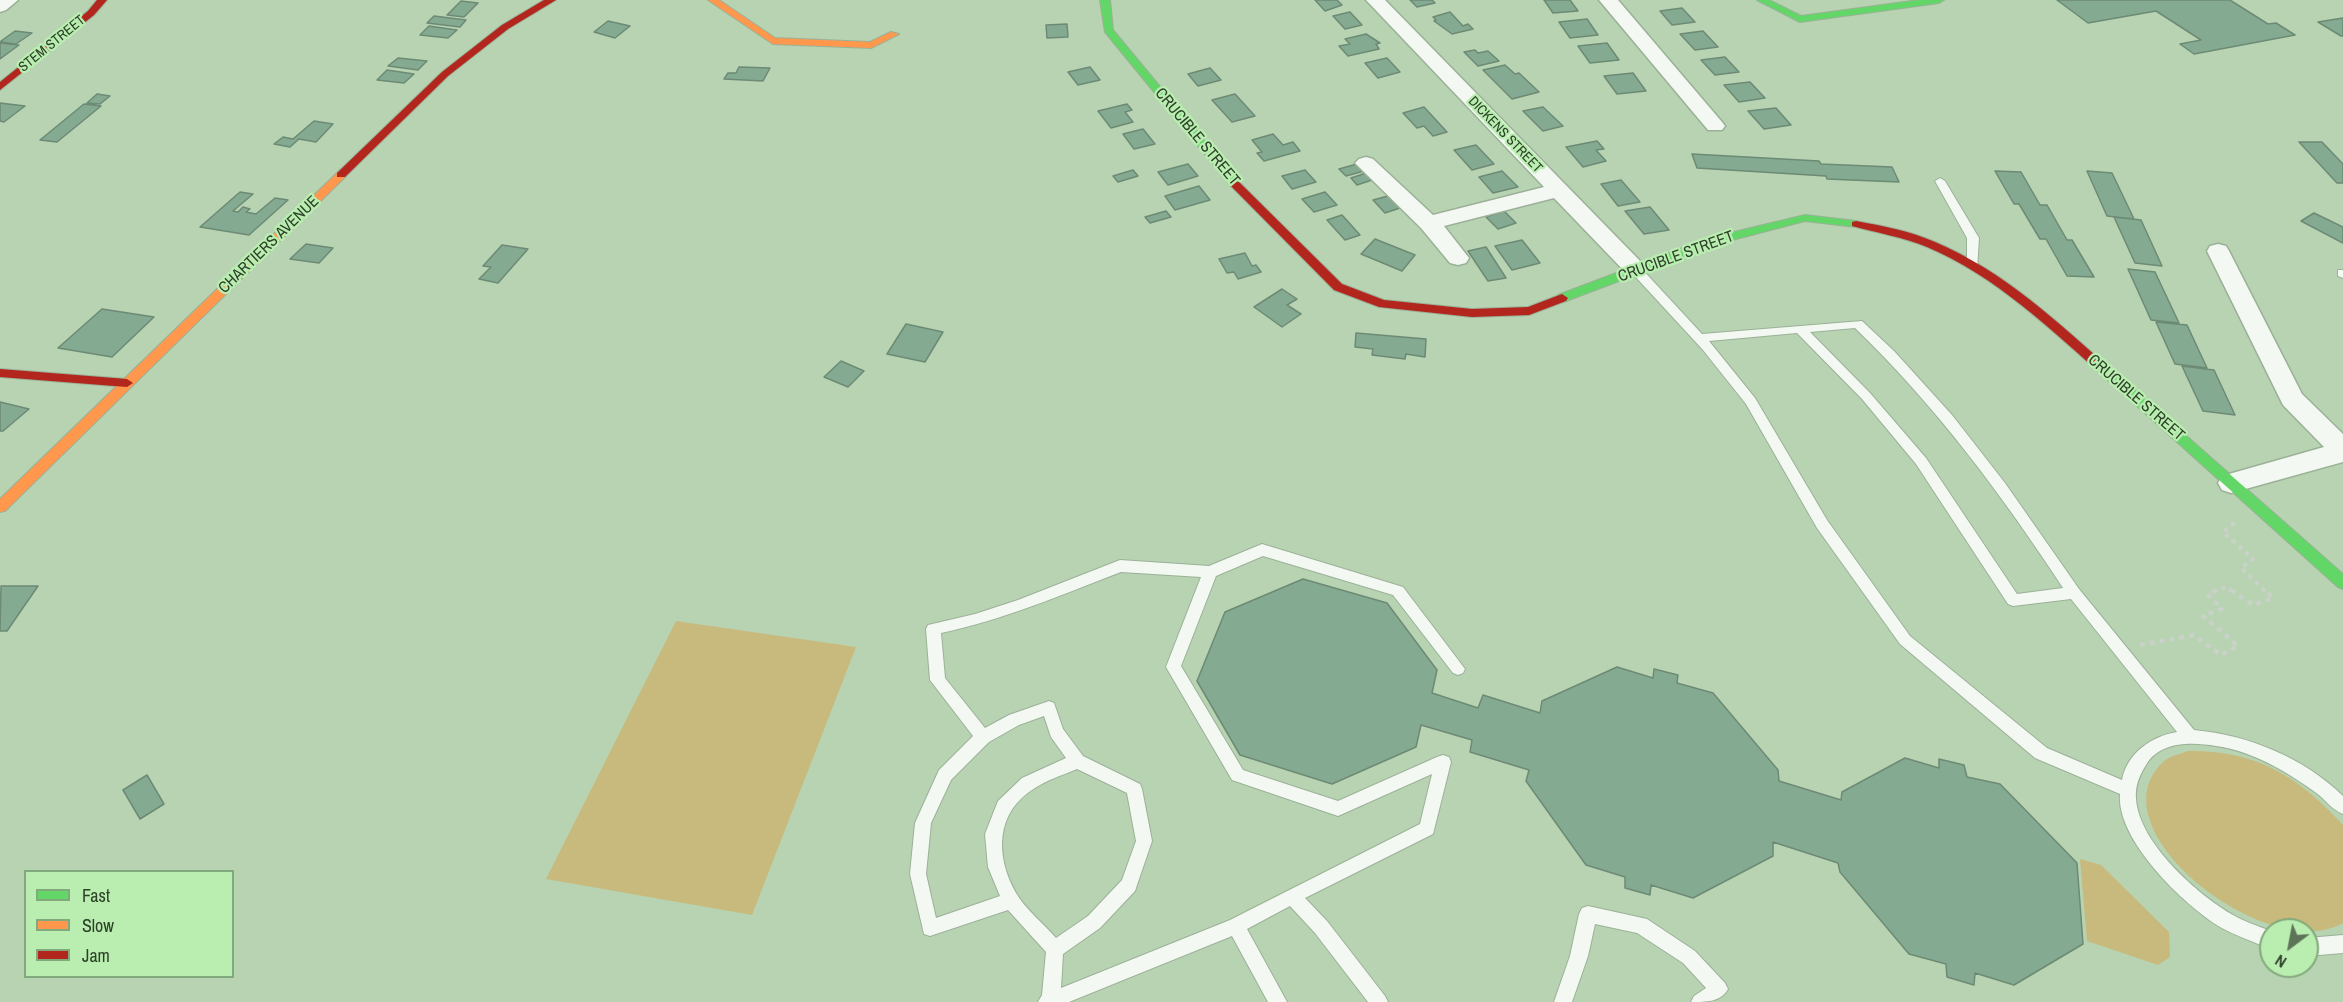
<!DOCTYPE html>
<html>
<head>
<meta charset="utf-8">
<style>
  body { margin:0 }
  #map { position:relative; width:2343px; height:1002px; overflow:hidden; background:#b7d3b2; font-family:"Archivo Narrow",sans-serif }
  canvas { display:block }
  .legend { position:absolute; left:24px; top:870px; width:210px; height:108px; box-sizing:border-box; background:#baeeb1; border:2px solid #82a97b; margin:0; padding:8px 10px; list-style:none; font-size:18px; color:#2d4129 }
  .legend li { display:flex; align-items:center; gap:12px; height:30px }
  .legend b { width:30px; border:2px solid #82a97b }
  .north { position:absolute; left:2259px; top:918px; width:60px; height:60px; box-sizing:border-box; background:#baeeb1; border:2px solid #82a97b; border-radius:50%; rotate:212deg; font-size:16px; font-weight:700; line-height:24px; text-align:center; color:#2d4129 }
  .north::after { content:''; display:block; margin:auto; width:21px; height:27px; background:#5d7459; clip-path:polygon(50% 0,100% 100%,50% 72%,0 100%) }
</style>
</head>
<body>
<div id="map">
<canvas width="2343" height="1002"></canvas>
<ul class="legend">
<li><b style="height:8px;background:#63d668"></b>Fast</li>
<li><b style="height:8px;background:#ff974d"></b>Slow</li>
<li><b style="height:8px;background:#b3261e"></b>Jam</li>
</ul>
<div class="north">N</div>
</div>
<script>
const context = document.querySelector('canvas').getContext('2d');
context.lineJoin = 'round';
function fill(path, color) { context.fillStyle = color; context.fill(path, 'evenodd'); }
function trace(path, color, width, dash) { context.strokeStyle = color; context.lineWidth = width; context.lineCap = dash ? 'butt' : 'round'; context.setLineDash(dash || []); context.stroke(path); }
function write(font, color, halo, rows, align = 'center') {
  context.font = font + ' "Archivo Narrow",sans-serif'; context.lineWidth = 4.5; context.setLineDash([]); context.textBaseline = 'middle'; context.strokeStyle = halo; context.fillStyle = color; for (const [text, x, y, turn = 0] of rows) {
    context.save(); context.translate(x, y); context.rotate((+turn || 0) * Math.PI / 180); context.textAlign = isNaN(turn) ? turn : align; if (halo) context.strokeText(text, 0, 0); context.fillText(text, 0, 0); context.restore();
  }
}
fill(new Path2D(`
  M676,621L856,647L752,915L546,879Z
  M2188,751C2256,750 2298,776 2343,825V923C2270,966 2091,830 2163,762C2169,756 2180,754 2188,751Z
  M2080,859L2101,865L2169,932L2170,957L2158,965L2087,941Z`), '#c8ba7c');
const building = new Path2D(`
  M1315,0H1337L1342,5L1325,11Z
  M1410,0H1432L1435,3L1417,7Z
  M1544,0H1570L1578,11L1553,13Z
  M2057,0H2230L2268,24L2276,23L2295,35L2194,54L2180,44L2201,40L2156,11L2088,23Z
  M461,1L478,3L464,17L447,15Z
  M1682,8L1695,22L1672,25L1660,11Z
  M1350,12L1362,25L1345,29L1333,16Z
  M1450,12L1463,26L1468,24L1473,29L1452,34L1434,21L1436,20L1433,17Z
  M434,16L466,20L460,27L427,23Z
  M2343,18V36H2341L2318,22Z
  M1587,19L1598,35L1570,38L1559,22Z
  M608,21L630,26L615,38L594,32Z
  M1067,24L1068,37L1047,38L1046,25Z
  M429,26L457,30L448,38L420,35Z
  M15,31L32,33L16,44L0,42Z
  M1703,31L1718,47L1695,50L1680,34Z
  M1366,34L1380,43L1376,44L1379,49L1348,56L1339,46L1350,44L1345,39Z
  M0,43L19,45L0,59Z
  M1607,43L1619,60L1590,63L1578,46Z
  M1475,50L1478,53L1488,51L1499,61L1478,66L1464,52Z
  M1725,57L1739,72L1715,75L1701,60Z
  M398,58L427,61L418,70L388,66Z
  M1387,58L1400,72L1378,78L1365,63Z
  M1505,65L1515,74L1519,73L1539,92L1512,99L1483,70Z
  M739,67L770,68L763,81L724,79L728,73H736Z
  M1090,67L1100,80L1078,85L1068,72Z
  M1210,68L1221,80L1198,86L1188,74Z
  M387,70L414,74L404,83L377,80Z
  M1633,73L1646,91L1617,94L1604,76Z
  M1750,82L1765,98L1739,102L1724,85Z
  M97,94L110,96L100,104L87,103Z
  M1235,94L1255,116L1232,122L1212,100Z
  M0,103L25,106L4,122L0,121Z
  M84,104L101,106L57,142L40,140Z
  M1127,104L1132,110L1125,112L1133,122L1111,128L1098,111Z
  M1424,107L1447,132L1433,136L1424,126L1417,128L1403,113Z
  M1543,107L1563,126L1543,131L1523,111Z
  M1776,108L1791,125L1764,129L1748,111Z
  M314,121L333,124L316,142L299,139L290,147L274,144L283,137L293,139Z
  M1143,129L1155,144L1134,149L1123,134Z
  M1273,134L1283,145L1293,142L1300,151L1264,161L1257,153L1262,152L1252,140Z
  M1597,141L1604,149L1596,150L1606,161L1583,167L1566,147Z
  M2299,142H2322L2343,164V183H2337Z
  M1476,145L1494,164L1472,170L1454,150Z
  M1692,154L1819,161L1821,164L1892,167L1899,182L1827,179L1826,176L1697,168Z
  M1188,164L1198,176L1168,185L1158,172Z
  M1357,164L1364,171L1346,176L1339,169Z
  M1133,170L1138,176L1118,182L1113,176Z
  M1305,170L1316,182L1292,189L1282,176Z
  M1502,171L1518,187L1493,193L1479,177Z
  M1995,171L2021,172L2040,205H2047L2067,240H2072L2094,277L2067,276L2046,239H2040L2019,204H2014Z
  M2087,171L2112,173L2134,219L2107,216Z
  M1366,173L1372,180L1357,185L1351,178Z
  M1621,180L1640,202L1618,206L1601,184Z
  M1199,186L1210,200L1175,210L1165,196Z
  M240,192L253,194L233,211L238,212L243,207L250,209L246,212L256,214L275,198L288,200L249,235L200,227Z
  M1325,192L1337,205L1314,212L1302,199Z
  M1388,196L1400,208L1385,213L1373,200Z
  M1650,207L1669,230L1644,234L1625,211Z
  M1166,211L1171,217L1150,223L1145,217Z
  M1504,211L1516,223L1498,229L1486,217Z
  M2314,213L2343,227V243L2301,221Z
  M1342,215L1360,235L1345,240L1327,220Z
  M2114,217L2141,220L2162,266L2135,263Z
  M1375,239L1415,255L1402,271L1361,254Z
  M1522,240L1540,263L1512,270L1495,246Z
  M306,244L333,248L319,263L290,259Z
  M502,245L528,249L498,283L479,279L491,267L483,266Z
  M1486,247L1506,278L1488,281L1468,251Z
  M1245,253L1252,266L1256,265L1261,272L1238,279L1234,272L1227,273L1219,259Z
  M2128,269L2155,272L2179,323L2151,320Z
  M1282,289L1297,299L1287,305L1301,314L1282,327L1254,307Z
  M102,309L154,317L112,357L58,348Z
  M2156,322L2187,325L2207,368L2175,364Z
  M906,324L943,332L925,362L887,354Z
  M1356,333L1426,339L1425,357L1406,354L1405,359L1372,355L1373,349L1355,347Z
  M841,361L864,371L848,387L824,377Z
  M2182,366L2214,370L2235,415L2203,411Z
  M0,402L29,409L3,431H0Z
  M1303,579L1387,603L1437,670L1432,693L1478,708L1483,695L1540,713L1542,701L1617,667L1653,678L1654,669L1678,675L1677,683L1713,693L1778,770L1779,781L1841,800L1842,792L1905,758L1939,768V759L1964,765L1967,777L2000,784L2077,863L2083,944L2014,985L1975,973L1974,985L1947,977L1946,964L1909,954L1840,872L1838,863L1773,842V856L1693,898L1651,885L1650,895L1625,888V877L1586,865L1526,781L1529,770L1470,752L1472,740L1421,725L1416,747L1332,784L1240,755L1197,681L1225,612Z
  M1,586H38L7,631H0Z
  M147,775L164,804L140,819L123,790Z`);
fill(building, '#84ab92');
trace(building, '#6d8a74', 1.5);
const lane = new Path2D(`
  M1940,178L1945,181L1979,238L1977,269L1973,270L1967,266V238L1935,181Z
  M1636,266L1640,267L1702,334L1862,321L1894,351L1952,415L2005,483L2079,589L2194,730C2249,735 2304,758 2343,796V814C2332,810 2325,799 2315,792C2286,771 2252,751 2216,746C2192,742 2160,741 2146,765C2139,776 2135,786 2136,799C2139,843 2198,895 2233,915C2245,922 2258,926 2271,931V949C2254,942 2236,936 2220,927C2184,905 2116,840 2120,794L2035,758L1900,644L1817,528L1746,404L1703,350L1632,273V267ZM1855,328C1936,406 2002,495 2063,588L2017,594L1926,458L1870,393L1810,332ZM1797,333L1862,399L1916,464L2008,604L2013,606L2071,599L2177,732C2152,736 2127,753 2122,780L2047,748L1910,636L1827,520L1755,398L1709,341Z
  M2338,270H2343V278L2338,276Z
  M1262,544L1403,587L1465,669L1463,673L1458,675L1453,673L1393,595L1263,556L1216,576L1181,666L1243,770L1338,801L1437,757L1443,755L1449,757L1451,762L1433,834L1305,898L1327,921L1385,996L1388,1002H1368L1315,933L1290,906L1247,929L1287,1002H1268L1232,936L1069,1002H1038L1042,995L1046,952L1008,910L930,936L924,934L910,874L915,823L939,770L973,736L930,680L926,629L928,625L975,614L1018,600L1120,560L1209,566ZM1121,572L1201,577L1166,667L1232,780L1338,816L1432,774L1420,824L1230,920L1061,988L1063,954L1100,928L1135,891L1137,885L1152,841L1142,789L1140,784L1083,756L1063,729L1054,703L1049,701L1009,715L985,728L945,678L941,633C1003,620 1061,595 1121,572ZM1044,716L1051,737L1066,758L1022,778L998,801L985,834L988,867L1000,896L936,918L926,874L931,823L951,780L989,742L1019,725ZM1077,769L1127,793L1136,841L1122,880L1088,916L1056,938C1044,924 1025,909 1016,893C995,856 995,812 1035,788C1047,780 1063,775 1077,769Z
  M1588,906L1647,919L1695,951L1725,983L1728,989C1721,1002 1706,1002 1691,1002L1694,996L1706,988L1683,963L1637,933L1595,924L1588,956L1572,1002H1554L1570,956L1579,914L1582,908Z
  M2343,935V953L2307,956V938Z`);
const street = new Path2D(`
  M0,0H18L6,10L0,12Z
  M1366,0H1385L1644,265L1647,270L1644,275L1636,277L1628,275L1554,198L1444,226L1469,258L1466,263L1458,265L1450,263L1421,228L1359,167L1355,163L1359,159L1366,157L1373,159L1433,215L1544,187Z
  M1599,0H1618L1722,122L1725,126L1722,130H1708Z
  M2218,244L2226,246L2229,251L2302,394L2343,434V462L2231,493L2222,490L2218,483L2222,476L2324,447L2283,405L2207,251L2210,246Z`);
const fast = new Path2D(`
  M1100,0H1110L1113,30L1239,182V186H1231L1105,32Z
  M1757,0H1769L1801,16L1919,0H1944L1939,3L1800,22Z
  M1805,215L1856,221L1862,224L1856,227L1805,221L1717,244L1566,301L1562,302L1556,298L1558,295L1709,238Z
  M2111,372L2115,373L2343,574V589L2338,587L2107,379L2105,376L2107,373Z`);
const slow = new Path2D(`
  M708,0H719L775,38L870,42L891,32L899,34L871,48L773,44Z
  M341,172L345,173V177L5,511L0,512V499L337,173Z`);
const jam = new Path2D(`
  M97,0H107L94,15L0,90V82L88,11Z
  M544,0H556L508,29L448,76L345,177H337V173L442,72L502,25Z
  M1235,181L1239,182L1342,284L1384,300L1472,309L1528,307L1562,294L1568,298L1566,301L1529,315L1472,317L1379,307L1334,290L1231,186L1230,184Z
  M1856,221C1883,226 1910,231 1935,242C2004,271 2060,324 2115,373L2117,376L2115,379H2107C2051,330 1996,276 1927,247C1903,237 1877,233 1852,226V222Z
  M0,369L127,379L133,383L127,387L0,377Z`);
trace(lane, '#9bb197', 2);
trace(street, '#9bb197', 3);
trace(fast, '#9bb197', 2);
trace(slow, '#9bb197', 2);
trace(jam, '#9bb197', 2);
trace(new Path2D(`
  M2235,523L2223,532L2253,559L2241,568L2266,592
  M2213,592L2226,587L2233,592`), '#c9d2c7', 4, [4.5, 4.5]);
trace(new Path2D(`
  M2231,590L2253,605L2273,598L2265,590
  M2140,645L2194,635L2221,655L2238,646L2203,616L2222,609L2207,594L2217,590`), '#c9d2c7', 4.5, [5, 5]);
fill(lane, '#f4f8f3');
fill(street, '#f4f8f3');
fill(fast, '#63d668');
fill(slow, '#ff974d');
fill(jam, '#b3261e');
write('14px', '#2d4129', '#baeeb1', [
  ["STEM STREET",52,44,-39],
  ["DICKENS STREET",1505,135,46]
]);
write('16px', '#2d4129', '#baeeb1', [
  ["CRUCIBLE STREET",1197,137,50],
  ["CHARTIERS AVENUE",269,245,-44],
  ["CRUCIBLE STREET",1676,257,-20],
  ["CRUCIBLE STREET",2136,398,41]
]);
</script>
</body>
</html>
